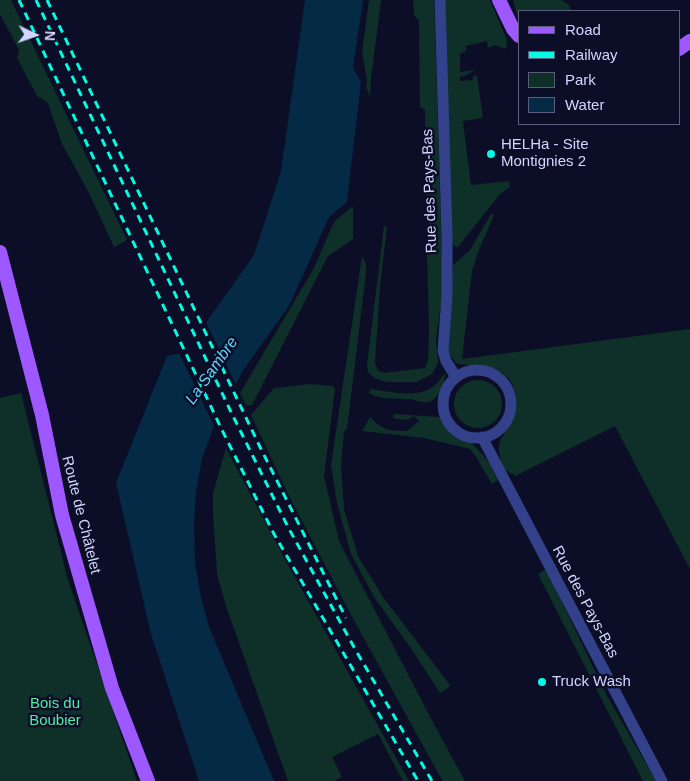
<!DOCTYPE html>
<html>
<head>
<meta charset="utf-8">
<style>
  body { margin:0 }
  #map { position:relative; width:690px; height:781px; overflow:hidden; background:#0c0d26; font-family:Helvetica,sans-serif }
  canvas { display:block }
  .legend { position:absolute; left:518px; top:10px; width:162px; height:115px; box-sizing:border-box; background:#0c0d26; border:1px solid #5b5d7d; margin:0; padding:6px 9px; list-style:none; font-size:15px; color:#d1d5ff }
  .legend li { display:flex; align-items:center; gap:10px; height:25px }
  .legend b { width:25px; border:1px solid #5b5d7d }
  .north { position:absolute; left:10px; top:10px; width:50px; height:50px; -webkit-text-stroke:4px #0c0d26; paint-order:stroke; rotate:93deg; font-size:14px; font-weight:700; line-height:20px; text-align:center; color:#d1d5ff }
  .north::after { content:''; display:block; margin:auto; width:18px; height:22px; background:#d1d5ff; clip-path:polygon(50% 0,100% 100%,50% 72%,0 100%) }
</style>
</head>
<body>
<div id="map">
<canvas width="690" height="781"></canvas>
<ul class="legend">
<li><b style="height:6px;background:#9e58ff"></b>Road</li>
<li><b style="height:6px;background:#00fce1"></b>Railway</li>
<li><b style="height:14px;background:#0f3028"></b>Park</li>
<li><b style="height:14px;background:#052a46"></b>Water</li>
</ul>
<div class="north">N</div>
</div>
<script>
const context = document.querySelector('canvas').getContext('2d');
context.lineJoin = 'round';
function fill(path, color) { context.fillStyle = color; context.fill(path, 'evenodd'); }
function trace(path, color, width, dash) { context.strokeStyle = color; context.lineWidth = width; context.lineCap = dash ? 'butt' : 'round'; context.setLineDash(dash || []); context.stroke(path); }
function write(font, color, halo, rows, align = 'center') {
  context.font = font + ' Helvetica,sans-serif'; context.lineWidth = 5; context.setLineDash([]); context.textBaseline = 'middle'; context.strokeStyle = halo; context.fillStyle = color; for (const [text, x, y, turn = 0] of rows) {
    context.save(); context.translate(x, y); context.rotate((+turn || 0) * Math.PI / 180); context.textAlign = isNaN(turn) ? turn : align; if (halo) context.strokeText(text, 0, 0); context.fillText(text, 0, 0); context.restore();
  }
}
fill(new Path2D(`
  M0,0H11L127,240L114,247L88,191L62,144L48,103L37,96L17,58L19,50L0,14Z
  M369,0H381L371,79L370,97L366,87L367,80L362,52Z
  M413,0H434L443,289L436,341L438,363L432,374L417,382H387L374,378L368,372L367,365L384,226L387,227L380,287L375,363L378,371L384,373L425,368L428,360L429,331L427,249L429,227L426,205L425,110L420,107L419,21L414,15Z
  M445,0H490L507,40L506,49L495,45L488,48L487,41L466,46V51L460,54V72L475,70L465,76L460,77V81L473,80V76L477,75L483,118L463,121L471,185L509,181L510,187L500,194L458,247L451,245Z
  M513,0H561L568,4L572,11H519V22Z
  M353,206V239L328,256L252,405H246L240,393L314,268L334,222Z
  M491,214L494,215L478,252L472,271L462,359L690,329V569L615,426L515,476C512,473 506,472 503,467C501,465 500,459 500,456C496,438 505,436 512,421C519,407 518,386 505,375C492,364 471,367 456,363L448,352L453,265L470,250Z
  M362,256L366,263V273L347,429L344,431L341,465L344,509L358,556L383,597L450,685L448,688L440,693L410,647L374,597L351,554L337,503L331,465Z
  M445,373C445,382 440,396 431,401C424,405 415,399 408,399C394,398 381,400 369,393L370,389C389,391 419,400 435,385C439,382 441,377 445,373Z
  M454 404a24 24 0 1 1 48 0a24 24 0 1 1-48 0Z
  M310,384L333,386L335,389L324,476L339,541L427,711L465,781H443L438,773L350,613L290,498L251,415L274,388Z
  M21,393L68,580L137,781H0V398Z
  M394,414L439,417L456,437L472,443L489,462L498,480L492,484L476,457L470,449L424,438L362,431L370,417C382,430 389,431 407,431L419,421L414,416L407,420L393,418Z
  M226,448L283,556L409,781H403L378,734L332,757L342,777L334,781H288L226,606L217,574L213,514V493Z
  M546,569L607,696L656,781H643L538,574Z`), '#0f3028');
fill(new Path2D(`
  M305,0H363L353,68L361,82L347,202L329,217L289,306L244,369L213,428L202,459L196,492L194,526L195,562L200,593L209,627L274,781H199L151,634L116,483L167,356L185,352L254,255L281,171Z`), '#052a46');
fill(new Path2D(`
  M205,320L237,387L215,428L178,351L183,350Z`), '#0c0d26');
trace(new Path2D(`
  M440,0L447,235V296L443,351L446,361L456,377
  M443 404a34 34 0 1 1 68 0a34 34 0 1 1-68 0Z
  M482,437L662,781`), '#32418a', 11);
trace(new Path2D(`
  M499,0L513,29L519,36
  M679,49L690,41
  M0,252L42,415L62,515L112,688L148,781`), '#9e58ff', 14);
trace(new Path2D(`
  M19,0L222,430L274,534L418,781
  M36,0L231,412L288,527L355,649L432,781
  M47,0L260,447L346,618`), '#00fce1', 3, [8, 6]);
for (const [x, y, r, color] of [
  [491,154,5,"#00fce1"],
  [542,682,5,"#00fce1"]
]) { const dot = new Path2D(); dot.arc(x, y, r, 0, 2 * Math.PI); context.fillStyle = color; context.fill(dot); trace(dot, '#0c0d26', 2); }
write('15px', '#d1d5ff', '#0c0d26', [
  ["HELHa - Site",501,145],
  ["Montignies 2",501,162],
  ["Truck Wash",552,682]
], 'left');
write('15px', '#d1d5ff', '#0c0d26', [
  ["Rue des Pays-Bas",430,191,-92],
  ["Route de Châtelet",81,515,76],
  ["Rue des Pays-Bas",585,602,62]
]);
write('15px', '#51eba5', '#0c0d26', [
  ["Bois du",55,704],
  ["Boubier",55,721]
]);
write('italic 16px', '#5fd6ff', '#0c0d26', [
  ["La Sambre",212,371,-55]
]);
</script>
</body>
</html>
